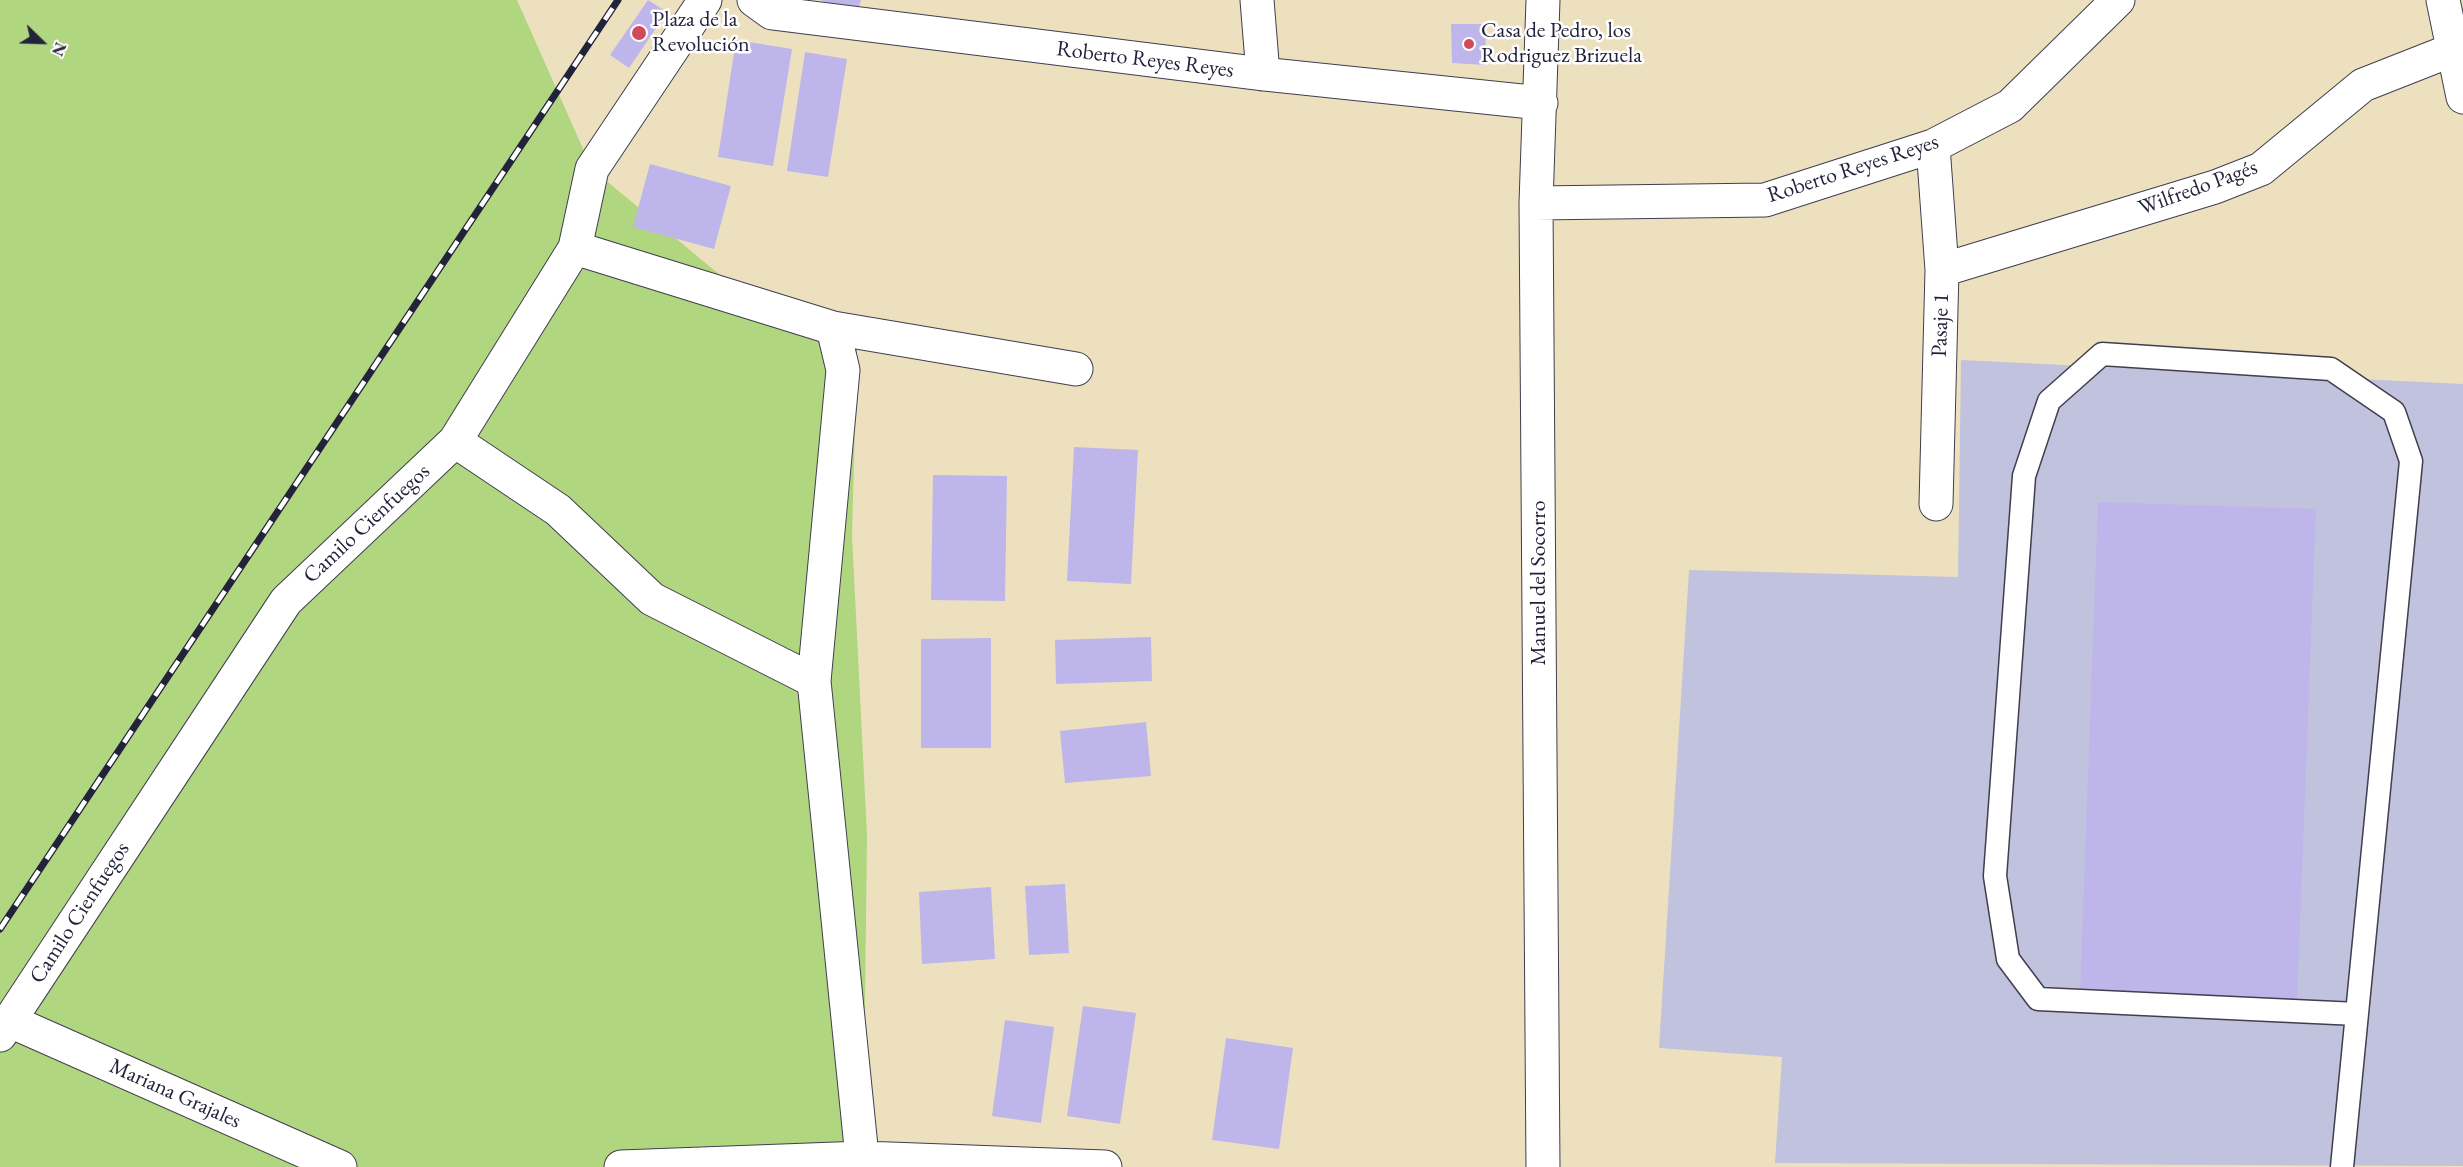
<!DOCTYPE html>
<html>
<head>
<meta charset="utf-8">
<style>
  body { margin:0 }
  #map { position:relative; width:2463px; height:1167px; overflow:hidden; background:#ede0bf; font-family:"EB Garamond",serif }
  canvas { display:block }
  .north { position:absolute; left:12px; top:12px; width:60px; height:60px; -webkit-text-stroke:4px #fff; paint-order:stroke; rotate:113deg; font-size:16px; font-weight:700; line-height:24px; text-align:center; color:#22223b }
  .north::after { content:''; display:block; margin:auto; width:21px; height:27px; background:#22223b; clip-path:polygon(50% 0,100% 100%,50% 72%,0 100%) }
</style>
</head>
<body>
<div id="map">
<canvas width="2463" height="1167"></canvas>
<div class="north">N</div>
</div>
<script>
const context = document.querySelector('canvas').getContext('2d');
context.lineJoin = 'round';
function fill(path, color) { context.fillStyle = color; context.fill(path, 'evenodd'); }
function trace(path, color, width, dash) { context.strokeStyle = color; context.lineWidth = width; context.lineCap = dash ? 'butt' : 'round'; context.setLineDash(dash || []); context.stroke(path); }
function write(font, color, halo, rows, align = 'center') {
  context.font = font + ' "EB Garamond",serif'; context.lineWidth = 5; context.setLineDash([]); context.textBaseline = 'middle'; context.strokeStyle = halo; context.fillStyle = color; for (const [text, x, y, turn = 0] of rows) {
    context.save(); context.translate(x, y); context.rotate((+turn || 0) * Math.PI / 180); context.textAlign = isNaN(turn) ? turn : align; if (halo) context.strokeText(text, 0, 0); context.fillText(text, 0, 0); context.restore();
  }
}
fill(new Path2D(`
  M1961,360L2463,384V1166L1775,1163L1782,1057L1659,1048L1689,570L1958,577Z`), '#c1c2dd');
fill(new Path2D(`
  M0,0H517L592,169L720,275L857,350L852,535L867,836L863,1167H0Z`), '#b1d680');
fill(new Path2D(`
  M648,0L667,12L629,68L610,55Z
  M820,0H861L857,13Z
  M1451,24H1486L1485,65L1452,63Z
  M736,40L792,49L773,166L718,157Z
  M805,52L847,59L828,177L787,171Z
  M650,164L731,186L714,249L633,227Z
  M1074,447L1138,450L1131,584L1067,581Z
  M933,475L1007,476L1005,601L931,600Z
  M2098,502L2316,509L2297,1002L2080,994Z
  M1151,637L1152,681L1056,684L1055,640Z
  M991,638V748H921V639Z
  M1146,722L1151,776L1065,783L1060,731Z
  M1065,884L1069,953L1029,955L1025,886Z
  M991,887L995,959L922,964L919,892Z
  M1083,1006L1136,1013L1120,1124L1067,1116Z
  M1005,1020L1054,1027L1041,1123L992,1116Z
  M1226,1038L1293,1048L1279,1149L1212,1140Z`), '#beb6eb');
const lane = new Path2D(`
  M2342,1167L2411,461L2394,412L2331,369L2102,354L2049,401L2024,476L1995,876L2008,959L2038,999L2357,1014`);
const street = new Path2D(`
  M754,0L772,13L1263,74L1541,103
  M1257,0L1263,74
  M1543,0L1536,203L1543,1167
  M2443,0L2463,97
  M1933,146L1942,270L1936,504
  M1536,203L1765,200L1933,146L2010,106L2118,0
  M575,248L833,328L1076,369
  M1942,270L2215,187L2261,169L2363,85L2452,50L2463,51
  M833,328L843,370L814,681L863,1167
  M455,441L558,510L652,599L814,681
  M10,1021L340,1167
  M0,1035L286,601L455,441L575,248L592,169L705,0
  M621,1167L863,1158L1105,1167`);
trace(lane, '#403e4f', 25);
trace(street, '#403e4f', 35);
trace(lane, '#fff', 22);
trace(street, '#fff', 33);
const rail = new Path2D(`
  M0,929L618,0`);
trace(rail, '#22223b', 7);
trace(rail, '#fff', 4.5, [14]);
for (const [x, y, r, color] of [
  [639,33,8,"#d1495b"],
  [1469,44,6,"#d1495b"]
]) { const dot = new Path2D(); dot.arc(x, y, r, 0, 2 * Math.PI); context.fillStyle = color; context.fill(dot); trace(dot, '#fff', 2); }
write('22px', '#22223b', '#fff', [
  ["Plaza de la",652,20],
  ["Revolución",652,45],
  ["Casa de Pedro, los",1481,31],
  ["Rodriguez Brizuela",1481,56]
], 'left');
write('22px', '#22223b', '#fff', [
  ["Roberto Reyes Reyes",1145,60,7],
  ["Roberto Reyes Reyes",1853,169,-18],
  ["Wilfredo Pagés",2198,188,-20],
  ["Pasaje 1",1941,325,-88],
  ["Camilo Cienfuegos",367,524,-43],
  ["Manuel del Socorro",1539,583,-90],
  ["Camilo Cienfuegos",80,913,-57],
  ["Mariana Grajales",175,1094,24]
]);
</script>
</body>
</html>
